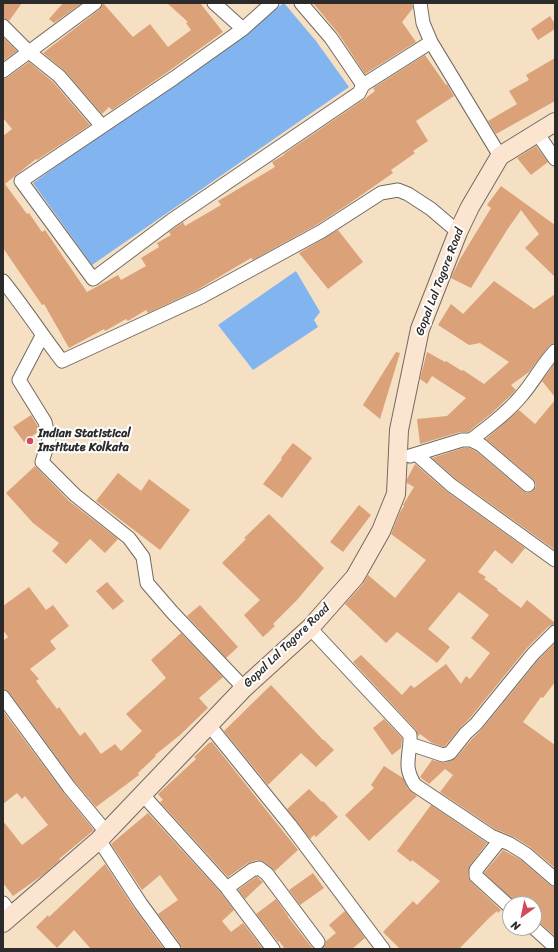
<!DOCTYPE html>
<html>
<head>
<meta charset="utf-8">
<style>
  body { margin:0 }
  #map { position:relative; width:558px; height:952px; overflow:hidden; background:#f5e0c4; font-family:Sriracha,sans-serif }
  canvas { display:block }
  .frame { position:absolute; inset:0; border:4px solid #2b2b2b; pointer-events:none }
  .north { position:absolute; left:502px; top:896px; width:40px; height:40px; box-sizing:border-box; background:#fff; border:1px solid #aaa; border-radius:50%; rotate:213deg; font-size:11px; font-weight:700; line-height:16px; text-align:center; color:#2b2b2b }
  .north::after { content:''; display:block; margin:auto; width:14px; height:18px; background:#d1495b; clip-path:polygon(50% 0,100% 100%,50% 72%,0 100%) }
</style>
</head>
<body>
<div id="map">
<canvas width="558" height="952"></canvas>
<div class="frame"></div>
<div class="north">N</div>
</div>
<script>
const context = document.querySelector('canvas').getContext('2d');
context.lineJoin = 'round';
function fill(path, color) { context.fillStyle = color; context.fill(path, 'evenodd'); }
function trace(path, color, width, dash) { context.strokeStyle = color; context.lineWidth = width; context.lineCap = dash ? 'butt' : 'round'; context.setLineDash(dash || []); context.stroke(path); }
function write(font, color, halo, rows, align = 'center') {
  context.font = font + ' Sriracha,sans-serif'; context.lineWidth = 4; context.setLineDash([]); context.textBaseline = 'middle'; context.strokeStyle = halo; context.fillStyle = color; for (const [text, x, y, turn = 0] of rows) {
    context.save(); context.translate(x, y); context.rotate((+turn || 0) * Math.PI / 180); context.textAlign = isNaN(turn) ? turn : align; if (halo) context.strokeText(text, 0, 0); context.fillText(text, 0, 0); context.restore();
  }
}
fill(new Path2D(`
  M284,3L316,41L349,87L92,265L33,183Z
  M296,271L320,312L314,320L318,327L253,370L218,325Z`), '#82b5ef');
fill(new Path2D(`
  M3,3H22L9,21L3,18Z
  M63,3H82L54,23L49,19Z
  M103,3L133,37L150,24L168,47L191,30L186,23L188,22L167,3H200L223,32L169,71L112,110L109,107L102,114L65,71L43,53L100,9Z
  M313,3H412L413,8L402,22L416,42L365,74L338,33Z
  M550,16L555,24V29L538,40L531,29Z
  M3,37L17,51L3,61Z
  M425,55L446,85L447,84L454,96L416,121L428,141L413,151L415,153L391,170L393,173L350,203L318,224L253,260L251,258L197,290L148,313L146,310L128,321L126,319L105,331L104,329L69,348L44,304L42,305L3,248V136L12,129L3,118V79L8,77L29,62L53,82L90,125L37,160L36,159L5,184L27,214L29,213L42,232L45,230L87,292L118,275L121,280L146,266L141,258L159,247L157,243L171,235L169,232L183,222L185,226L221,205L218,201L275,167L272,162L284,155V154L363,100L375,91L373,88Z
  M555,58V101L496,134L488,121L517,104L509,91L529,80L526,75Z
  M536,146L548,162L531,175L517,158Z
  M501,186L555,225V277L525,248L539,234L521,210L507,230L471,288L451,278L460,259L491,208L487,205Z
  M338,230L363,262L328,289L299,253Z
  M494,281L534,309L555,294V343L549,346L529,372L511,385L516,390L510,396L492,413L468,432H460L420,444L417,419L447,416L466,398L432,376L427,384L420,379L427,352L445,362L446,361L462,371L463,370L484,384L509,362L480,343L469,345L438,325L451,304L463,314Z
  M396,352L400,353L380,419L363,405Z
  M555,363V397L542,381Z
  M555,400V550L456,479L432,458L463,448H469L477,452L523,491L527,493L531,492L536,487V483L533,479L486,439L519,410L535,424Z
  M31,415L37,425L39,431L24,442L13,427Z
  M293,443L312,458L282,498L263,484L282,459L281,458Z
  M415,464L446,491L525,548L512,564L495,550L478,572L486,577L484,579L498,589L497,590L521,608L527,600L555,623V624L549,626L527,648L470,718L460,728L445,746L443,747L432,743L420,734L418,736L416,730L353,662L361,655L402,695L411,685L414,688L446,664L461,684L466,676L470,679L490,653L471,638L489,615L459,592L428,629L450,647L437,663L397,632L386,643L345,604L363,584L368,575L395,598L426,560L391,534L400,512L404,506L403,505L414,487L407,483V479Z
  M35,466L69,501L118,539L105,553L90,539L66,564L52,551L59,543L33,523L6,493Z
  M118,473L141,491L149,479L190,510L160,550L96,501Z
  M359,505L371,515L343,552L330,542Z
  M269,514L324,568L297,600L273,624L275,626L263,637L244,615L260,600L222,563L246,539L244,538Z
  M107,582L124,601L113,610L96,591Z
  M29,587L46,610L53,605L69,626L50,641L56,649L30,669L39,679L36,681L57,709L59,707L80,736L85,732L101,754L115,744L121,751L142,731L126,714L166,678L151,660L181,633L223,677L199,698L208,708L180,735L155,755L156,756L138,773L139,775L96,807L75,782L9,692L3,689V641L8,637L3,630V606Z
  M200,605L238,647L226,658L187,616Z
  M555,643V682L543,698L541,697L523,722L555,745V868L530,847L514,837L495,829L440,792L453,775L445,769L429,784L420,777L432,760L445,763L456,758L472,739L482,729L539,659Z
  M271,685L323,740H324L334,750L316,767L301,753L268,785L224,731Z
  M3,711L63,792L94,830L59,859L60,860L44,874L13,896L3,883V821L22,845L48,825L25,796L22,799L17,793L3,804Z
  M384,719L402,738L401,748L392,755L373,728Z
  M212,742L298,850L275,871L264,862L257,860L248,863L228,877L160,802L163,800L158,794L196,759L194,757L209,743Z
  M384,766L403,778L408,789L417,796L369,841L345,815L374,788L371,785Z
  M309,789L322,802L323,801L338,817L316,837L314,835L310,839L287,809Z
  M431,805L487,843L470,865L468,876L471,882L501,910L498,913L497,911L488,919L459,949H400L383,932L413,901L417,905L440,881L412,860L411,862L397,851Z
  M148,813L221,893L234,910L222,921L231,932L243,923L263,949H183L176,938L158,914L178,900L160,875L142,890L111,844Z
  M503,850L521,860L550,885L555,887V936L539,922L534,920V904H517L484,873Z
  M105,864L134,908L164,949H91L74,930L57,948L36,927L48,915L49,917Z
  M313,873L324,888L300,905L289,890Z
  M256,877H257L263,882L245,899L238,890Z
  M276,899L288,916V917L313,949H285L279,941L278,942L256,914Z
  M345,911L365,938L352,949H321L325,945L326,941L336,933L329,925Z`), '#dba178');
const street = new Path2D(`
  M214,3L243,29
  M272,3L243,29L174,78L21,181L93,279L172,220L359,93L363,85L331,38L301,3
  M420,3L423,23L431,42L500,156
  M3,26L29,52L59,76L101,125
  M3,71L95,3
  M363,85L431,42
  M537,133L555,159
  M3,281C24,307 42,335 62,361L201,297L322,231L381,193L398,190L408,194L431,209L458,232
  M42,336L19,380L45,422L49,440L42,462L75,495L129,538L143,557L147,583L172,612L244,688
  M471,440C489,426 507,413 522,395C534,381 542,365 555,351
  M416,454L451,485L555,560
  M410,456L462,440H471L481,445L528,485
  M310,628L410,735C411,756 402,765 415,785L491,836L510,844L526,854L555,879
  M3,697L69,787L107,833
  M209,725L290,825L383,949
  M410,744L443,755L450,753L466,733L476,724L533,654L555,632
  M143,795L227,888L273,949
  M99,840L141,904L174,949
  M500,840L476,870V876L510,907
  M227,888L252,870L259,868L267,874L318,942
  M3,903L12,915
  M534,928L555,947`);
const secondary = new Path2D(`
  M3,923L99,840L244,688L310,628L355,577L381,531L396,494L399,430L420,329L458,232L470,207L500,156L555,122`);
trace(street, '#726a61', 15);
trace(secondary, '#726a61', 20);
trace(street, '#fff', 13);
trace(secondary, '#fce5d0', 18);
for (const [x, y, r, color] of [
  [30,441,4,"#d1495b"]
]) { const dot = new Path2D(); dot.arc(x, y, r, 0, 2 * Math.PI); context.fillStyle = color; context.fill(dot); trace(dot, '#fff', 1.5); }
write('12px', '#2b2b2b', '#fff', [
  ["Gopal Lal Tagore Road",440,282,-69],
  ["Gopal Lal Tagore Road",287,646,-44]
]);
write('bold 12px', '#2b2b2b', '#fff', [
  ["Indian Statistical",38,434],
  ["Institute Kolkata",38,448]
], 'left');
</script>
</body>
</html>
